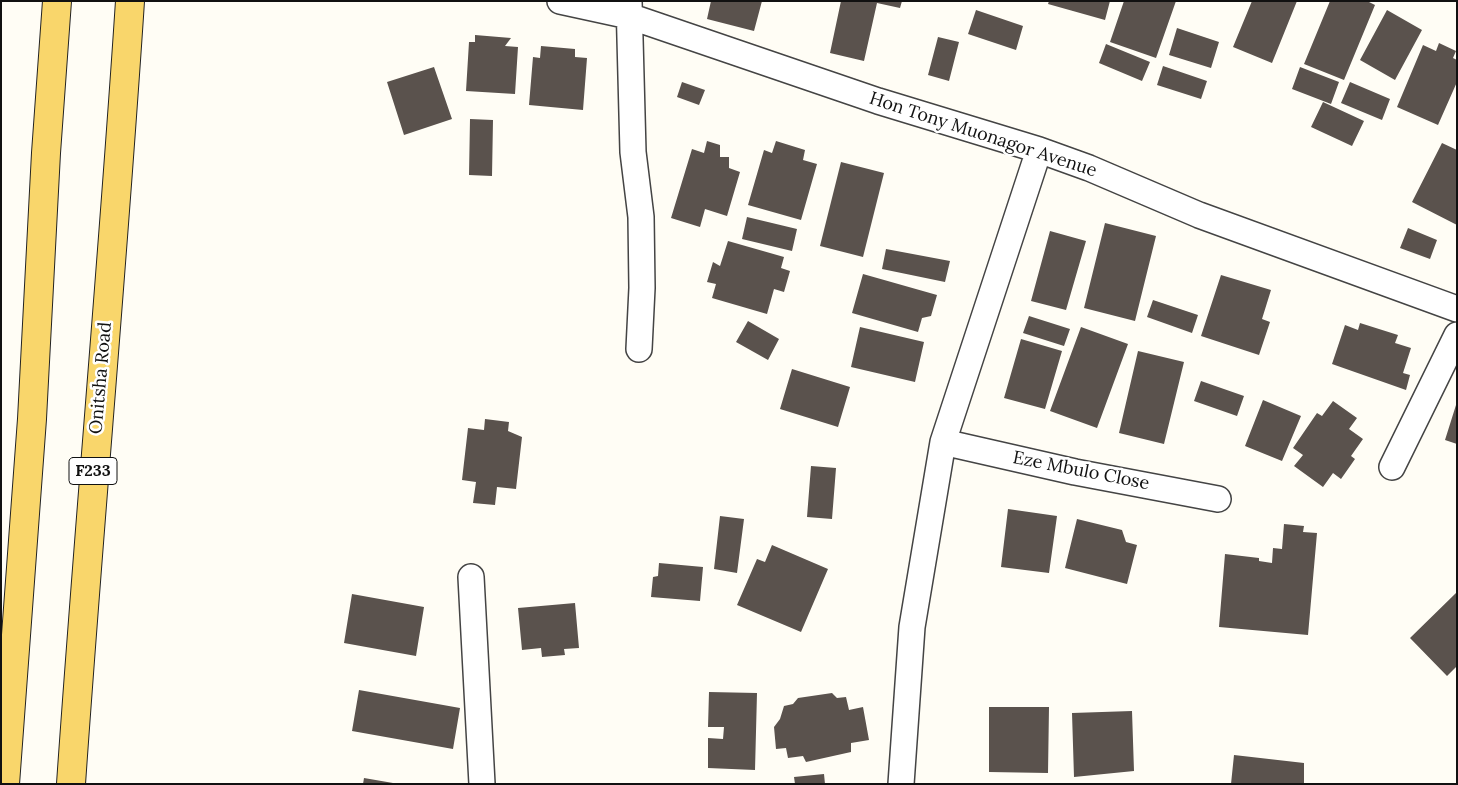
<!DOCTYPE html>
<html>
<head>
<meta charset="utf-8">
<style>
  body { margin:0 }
  #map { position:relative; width:1458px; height:785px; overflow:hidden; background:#fffdf5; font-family:Lora,serif }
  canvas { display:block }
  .frame { position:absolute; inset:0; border:2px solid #111; pointer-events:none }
</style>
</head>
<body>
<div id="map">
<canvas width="1458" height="785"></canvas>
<div class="frame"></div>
</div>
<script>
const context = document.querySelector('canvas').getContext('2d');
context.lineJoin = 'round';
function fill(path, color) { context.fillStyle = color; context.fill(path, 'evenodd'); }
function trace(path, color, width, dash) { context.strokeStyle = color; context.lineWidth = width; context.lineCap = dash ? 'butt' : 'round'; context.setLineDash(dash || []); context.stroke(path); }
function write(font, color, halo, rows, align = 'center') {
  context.font = font + ' Lora,serif'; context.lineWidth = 5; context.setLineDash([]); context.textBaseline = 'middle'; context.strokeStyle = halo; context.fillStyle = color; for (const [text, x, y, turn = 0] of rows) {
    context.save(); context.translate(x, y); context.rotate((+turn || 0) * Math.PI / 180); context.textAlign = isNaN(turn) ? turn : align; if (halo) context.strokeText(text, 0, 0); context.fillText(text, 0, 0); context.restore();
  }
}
fill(new Path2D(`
  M711,1H762L754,31L707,19Z
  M841,1H902L900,8L877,3L864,61L830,53Z
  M1049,1H1110L1105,20L1048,4Z
  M1124,1H1176L1156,58L1110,42Z
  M1252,1H1297L1272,63L1233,47Z
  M1330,1H1367L1375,5L1344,80L1304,64Z
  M976,10L1023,26L1016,50L968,34Z
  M1387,10L1422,30L1395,80L1360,60Z
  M1177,28L1219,42L1211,68L1169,55Z
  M475,35L511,38L505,46L518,47L515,94L466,91L469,42H475Z
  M938,37L959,42L949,81L928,75Z
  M1439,43L1456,51L1453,58L1457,60V82L1438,125L1397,107L1423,45L1436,51Z
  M1106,44L1150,62L1142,81L1099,63Z
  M541,46L575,49V57L587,58L583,110L529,105L533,57L540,58Z
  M1163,66L1207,81L1201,99L1157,85Z
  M434,67L452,119L404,135L387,82Z
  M1300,67L1339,82L1331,104L1292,89Z
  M682,82L705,90L699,105L677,97Z
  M1350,82L1390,99L1382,120L1341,103Z
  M1323,102L1364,121L1352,146L1311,127Z
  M470,119L493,120L492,176L469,175Z
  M707,141L720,145V157H729V168L740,172L727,216L705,209L700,227L671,218L692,149L704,153Z
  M776,141L805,150L803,160L817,164L801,220L748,205L764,150L772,153Z
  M1442,143L1457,150V225L1412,202Z
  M841,162L884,173L863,257L820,246Z
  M747,217L797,229L792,251L742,239Z
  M1105,223L1156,236L1135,321L1084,308Z
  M1408,228L1437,240L1430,259L1400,248Z
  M1050,231L1086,241L1066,310L1031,301Z
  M728,241L784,257L781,268L790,271L784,292L774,289L767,314L712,298L716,284L707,282L713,262L720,266Z
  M886,249L950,261L945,282L882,269Z
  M863,274L937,295L931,316L922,318L918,332L852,313Z
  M1221,275L1271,290L1262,319L1270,322L1259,355L1201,336Z
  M1153,300L1198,315L1192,333L1147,317Z
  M1029,316L1070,329L1064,346L1023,333Z
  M748,321L779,339L768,360L736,342Z
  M1360,323L1398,335L1395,343L1411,348L1403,373L1410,375L1406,390L1332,364L1345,325L1358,330Z
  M860,327L924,342L915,382L851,367Z
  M1081,327L1128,344L1097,428L1050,411Z
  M1021,339L1062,351L1045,409L1004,398Z
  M1138,351L1184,362L1164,444L1119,433Z
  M792,369L850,387L838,427L780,409Z
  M1201,381L1244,396L1237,416L1194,401Z
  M1263,400L1301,416L1282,461L1245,446Z
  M1333,401L1357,418L1349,429L1363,439L1351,456L1355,459L1341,479L1333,473L1323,487L1294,466L1303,455L1293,448L1317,413L1322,416Z
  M1456,405L1457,406V444L1445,440Z
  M485,419L509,422L508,431L522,437L516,489L497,487L495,505L473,503L476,482L462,480L468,428L484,430Z
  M811,466L836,468L832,519L807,517Z
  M1008,509L1057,516L1049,573L1001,567Z
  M720,516L744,519L737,573L714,569Z
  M1077,519L1122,530L1126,542L1137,545L1127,584L1065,568Z
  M1284,524L1304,526L1303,532L1317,533L1308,635L1219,627L1225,554L1259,558V561L1272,563L1273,548L1282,549Z
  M772,545L828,569L801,632L737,605L757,559L765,562Z
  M659,563L703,567L700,601L651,597L653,577L658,576Z
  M1456,593L1457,666L1447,676L1410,638Z
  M352,594L424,607L416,656L344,643Z
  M575,603L579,648L564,649L565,655L542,657L541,648L522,650L518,608Z
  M359,690L460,708L453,749L352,731Z
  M709,692L757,693L755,770L708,768V738L723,739L724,727H708Z
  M832,693L837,698L846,697L849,710L863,707L869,740L851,743V752L806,762L803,756L788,758L786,748L776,749L774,727L780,719L784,706L793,704L798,698Z
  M989,707H1049L1048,773L989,772Z
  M1132,711L1134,771L1074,777L1072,713Z
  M1234,755L1304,763V784H1231Z
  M824,774L825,784H795L794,777Z
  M364,778L393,783L392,784H363Z`), '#5a524d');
const street = new Path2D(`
  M560,1L629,16L878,101L1039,150L1089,168L1199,215L1457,309
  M629,1L633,152L641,217L642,288L639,349
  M943,442L1075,472L1218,499
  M1392,467L1457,335
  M471,577L482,784
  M901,784L912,627L943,442L1039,150`);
const primary = new Path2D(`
  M5,784L32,419L46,153L57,1
  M71,784C89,523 113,262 130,1`);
trace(street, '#444', 28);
trace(primary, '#222', 30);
trace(street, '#fff', 25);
trace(primary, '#f9d66b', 28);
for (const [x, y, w] of [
  [93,471,48]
]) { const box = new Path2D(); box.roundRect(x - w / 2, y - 13.5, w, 27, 4); context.fillStyle = '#fff'; context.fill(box); trace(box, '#111', 1); }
write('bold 16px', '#111', null, [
  ["F233",93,471]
]);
write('18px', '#111', '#fff', [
  ["Hon Tony Muonagor Avenue",983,135,18],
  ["Onitsha Road",101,378,-85],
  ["Eze Mbulo Close",1081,471,11]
]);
</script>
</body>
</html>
